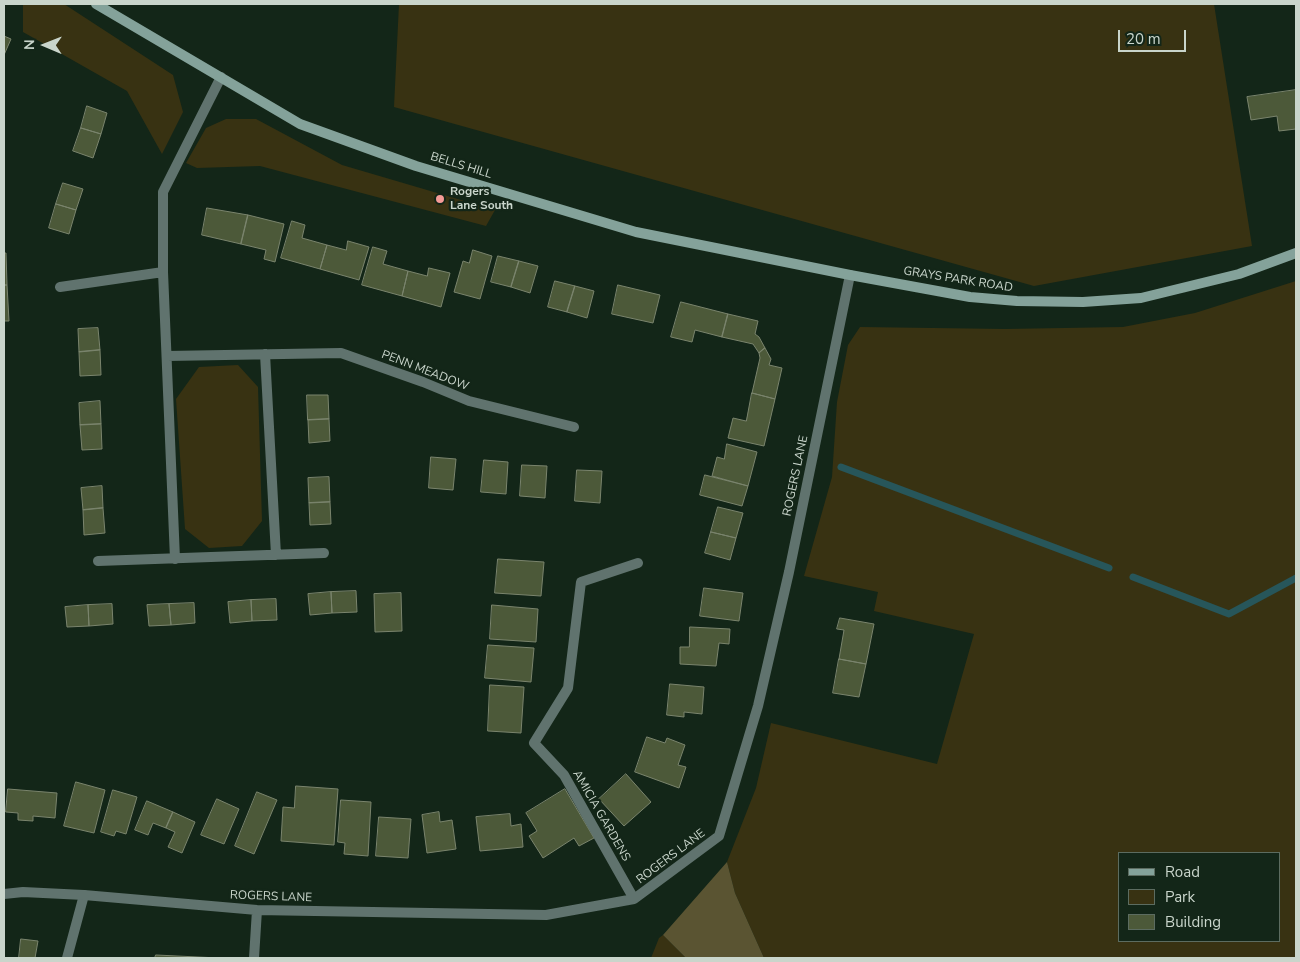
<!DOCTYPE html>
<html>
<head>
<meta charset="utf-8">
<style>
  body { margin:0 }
  #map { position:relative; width:1300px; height:962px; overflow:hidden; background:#132618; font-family:"Nunito Sans",sans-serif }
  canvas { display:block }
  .frame { position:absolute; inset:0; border:5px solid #c9d5cb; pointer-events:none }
  .legend { position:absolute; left:1118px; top:852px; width:162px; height:90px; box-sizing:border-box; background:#132618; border:1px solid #5c6c60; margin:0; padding:6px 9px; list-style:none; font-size:15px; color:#c9d5cb }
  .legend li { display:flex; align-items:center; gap:10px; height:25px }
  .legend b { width:25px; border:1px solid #5c6c60 }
  .north { position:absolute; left:20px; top:20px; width:50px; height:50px; -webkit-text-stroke:4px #132618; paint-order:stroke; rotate:271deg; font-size:14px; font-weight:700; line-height:20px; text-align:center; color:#c9d5cb }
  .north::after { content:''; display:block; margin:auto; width:18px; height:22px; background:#c9d5cb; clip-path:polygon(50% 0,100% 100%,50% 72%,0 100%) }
  .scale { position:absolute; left:1118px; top:30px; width:68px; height:22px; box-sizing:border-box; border:2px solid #c9d5cb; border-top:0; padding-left:6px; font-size:15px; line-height:18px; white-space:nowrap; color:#c9d5cb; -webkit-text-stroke:4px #132618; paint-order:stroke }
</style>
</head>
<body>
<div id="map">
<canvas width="1300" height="962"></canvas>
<div class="frame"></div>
<ul class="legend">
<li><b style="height:6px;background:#84a29a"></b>Road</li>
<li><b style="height:14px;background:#383212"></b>Park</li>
<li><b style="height:14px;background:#4c5939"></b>Building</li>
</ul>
<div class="north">N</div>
<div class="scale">20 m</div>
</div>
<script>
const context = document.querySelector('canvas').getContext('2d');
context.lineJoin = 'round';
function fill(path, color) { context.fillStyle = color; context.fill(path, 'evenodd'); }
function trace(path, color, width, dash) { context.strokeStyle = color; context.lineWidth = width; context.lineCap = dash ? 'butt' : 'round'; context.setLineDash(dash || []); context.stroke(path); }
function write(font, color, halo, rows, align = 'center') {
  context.font = font + ' "Nunito Sans",sans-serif'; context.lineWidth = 4.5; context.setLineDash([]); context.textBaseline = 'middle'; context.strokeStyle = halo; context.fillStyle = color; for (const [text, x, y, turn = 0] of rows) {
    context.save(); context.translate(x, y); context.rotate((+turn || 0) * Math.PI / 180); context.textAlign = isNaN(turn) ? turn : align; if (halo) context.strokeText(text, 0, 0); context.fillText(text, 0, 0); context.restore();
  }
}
fill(new Path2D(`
  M23,4H64L173,75L183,112L162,154L127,91L23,32Z
  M399,4H1214L1252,246L1034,286L394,107Z
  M226,119H256L342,165L495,210L486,226L260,166L197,168L186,163L206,128Z
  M1296,281V958H764L735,893L727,862L756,788L771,723L937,764L974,634L874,611L878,592L804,576L832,477L837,402L848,345L860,327L1005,329L1123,327L1195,313ZM1119,853H1279V941H1119Z
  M238,365L258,387L262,521L242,546L209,548L185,529L176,399L199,367Z
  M663,935L686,958H651L659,938Z`), '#383212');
fill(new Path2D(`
  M727,862L735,893L764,958H686L663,935Z`), '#5a5432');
trace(new Path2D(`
  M841,467L1109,568
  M1133,577L1229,614L1296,578`), '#27565a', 7);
const building = new Path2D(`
  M4,36L11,39L4,55Z
  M1296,90V129L1279,131L1277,116L1251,120L1247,97Z
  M87,106L107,113L101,134L81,128Z
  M81,128L101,134L93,158L73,151Z
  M63,183L83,189L76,210L56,204Z
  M56,204L76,210L69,234L49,228Z
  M207,208L248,215L241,244L202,235Z
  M248,215L284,224L275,262L264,259L266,250L241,244Z
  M292,221L305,225L302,238L327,245L320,269L281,258Z
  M348,241L369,247L359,280L320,269L327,245L346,250Z
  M373,247L387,251L383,264L408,271L402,296L362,285Z
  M473,250L492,256L480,299L454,292L463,261L469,263Z
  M4,253H6L7,285H4Z
  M498,256L519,261L511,287L491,282Z
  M519,261L538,266L530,293L511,287Z
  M429,268L450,273L441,307L402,296L408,271L427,276Z
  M555,281L575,286L567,312L548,307Z
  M4,285H7L9,321H4Z
  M618,285L660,295L653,323L612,314Z
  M575,286L594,291L587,318L567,312Z
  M681,302L728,314L722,337L695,330L692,342L671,337Z
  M728,314L758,321L755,334L759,337L765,348L759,353L753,344L722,337Z
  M98,328L100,350L79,352L78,329Z
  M765,348L771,359L769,365L782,368L775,399L752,393L760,358L759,353Z
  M100,350L101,375L80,376L79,352Z
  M752,393L775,399L764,446L728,438L733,418L746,421Z
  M307,395H328L329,419L308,420Z
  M100,401L101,424L80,425L79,403Z
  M329,419L330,441L309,443L308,420Z
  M101,424L102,449L82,450L80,425Z
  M727,444L757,452L748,486L712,476L717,457L724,459Z
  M431,457L456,459L453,490L429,488Z
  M484,460L508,462L506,494L481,492Z
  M522,465L547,466L545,498L520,496Z
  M577,470L602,471L600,503L575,501Z
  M705,475L748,486L742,506L700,495Z
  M329,477L330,502L309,503L308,478Z
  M102,486L103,508L83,510L81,488Z
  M330,502L331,524L310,525L309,503Z
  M718,507L743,513L736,538L711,532Z
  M103,508L105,533L84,535L83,510Z
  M711,532L736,538L730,560L705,553Z
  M498,559L544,562L541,596L495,593Z
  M704,588L743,593L739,621L700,616Z
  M356,591L357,612L332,613L331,592Z
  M331,592L332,613L310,615L308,594Z
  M401,593L402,631L375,632L374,594Z
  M276,599L277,620L252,621L251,600Z
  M251,600L252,621L230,623L228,602Z
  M194,603L195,623L171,625L169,604Z
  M112,604L113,624L89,626L88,605Z
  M169,604L171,625L149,626L147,605Z
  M88,605L89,626L67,627L65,607Z
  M492,605L538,609L536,642L490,639Z
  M840,618L874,624L866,664L839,659L844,630L837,629Z
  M690,627L730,629L729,644L719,643L716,666L680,664V647H689Z
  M488,645L534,648L531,682L485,678Z
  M839,659L866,664L859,697L833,693Z
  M670,684L704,687L702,714L684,712V717L667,715Z
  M490,685L524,687L521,733L488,731Z
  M647,737L665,743L667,738L685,745L678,765L686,767L679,788L635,772Z
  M626,774L651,802L624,826L599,799Z
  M76,782L105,790L94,833L64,826Z
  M296,786L338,789L334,845L281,841L283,807L294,808Z
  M8,789L57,793L55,818L33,816V821L18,820V813L6,812Z
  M565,789L594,838L579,846L574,838L543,858L529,836L537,831L526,813Z
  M113,790L137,797L126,834L116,831L114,836L101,832Z
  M257,792L277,800L254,854L235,846Z
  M217,799L239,809L224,844L201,835Z
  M341,800L371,802L368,856L344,854L345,843L338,842Z
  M147,801L173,812L166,828L153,823L148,835L135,830Z
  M173,812L195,822L182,853L168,847L175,832L166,828Z
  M439,812L440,822L452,820L456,849L427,853L422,815Z
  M510,814L511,826L521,824L523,847L480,851L476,817Z
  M379,817L411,819L408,858L376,856Z
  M21,939L38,941L35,958H19Z
  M156,955L219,958H155Z`);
fill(building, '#4c5939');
trace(building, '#7a846d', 1);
trace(new Path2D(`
  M67,958L84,895`), '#60736e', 10);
trace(new Path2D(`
  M60,287L163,272
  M265,354L276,555
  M167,356L341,353L423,382L469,401L574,427
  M175,559L163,272V192L221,77
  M98,561L324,553
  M4,894L23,892L84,895L257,910L546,915L634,899L719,836L758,706L789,572L850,275
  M634,899L564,775L534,743L568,688L581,582L638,563
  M254,958L257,910`), '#60736e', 10);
trace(new Path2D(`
  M96,4L300,124L416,166L636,232L850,275L970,297L1017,301L1083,302L1141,298L1239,274L1296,253`), '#84a29a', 10);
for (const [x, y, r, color] of [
  [440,199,5,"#f59b97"]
]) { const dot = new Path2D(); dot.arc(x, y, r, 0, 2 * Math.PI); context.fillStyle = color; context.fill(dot); trace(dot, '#132618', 2); }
write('12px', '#c9d5cb', '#132618', [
  ["BELLS HILL",461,166,17],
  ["GRAYS PARK ROAD",958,280,9],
  ["PENN MEADOW",425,371,21],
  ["ROGERS LANE",796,476,-78],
  ["AMICIA GARDENS",601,816,60],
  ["ROGERS LANE",671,857,-37],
  ["ROGERS LANE",271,897,2]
]);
write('bold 12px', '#c9d5cb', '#132618', [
  ["Rogers",450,192],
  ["Lane South",450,206]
], 'left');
</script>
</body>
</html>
